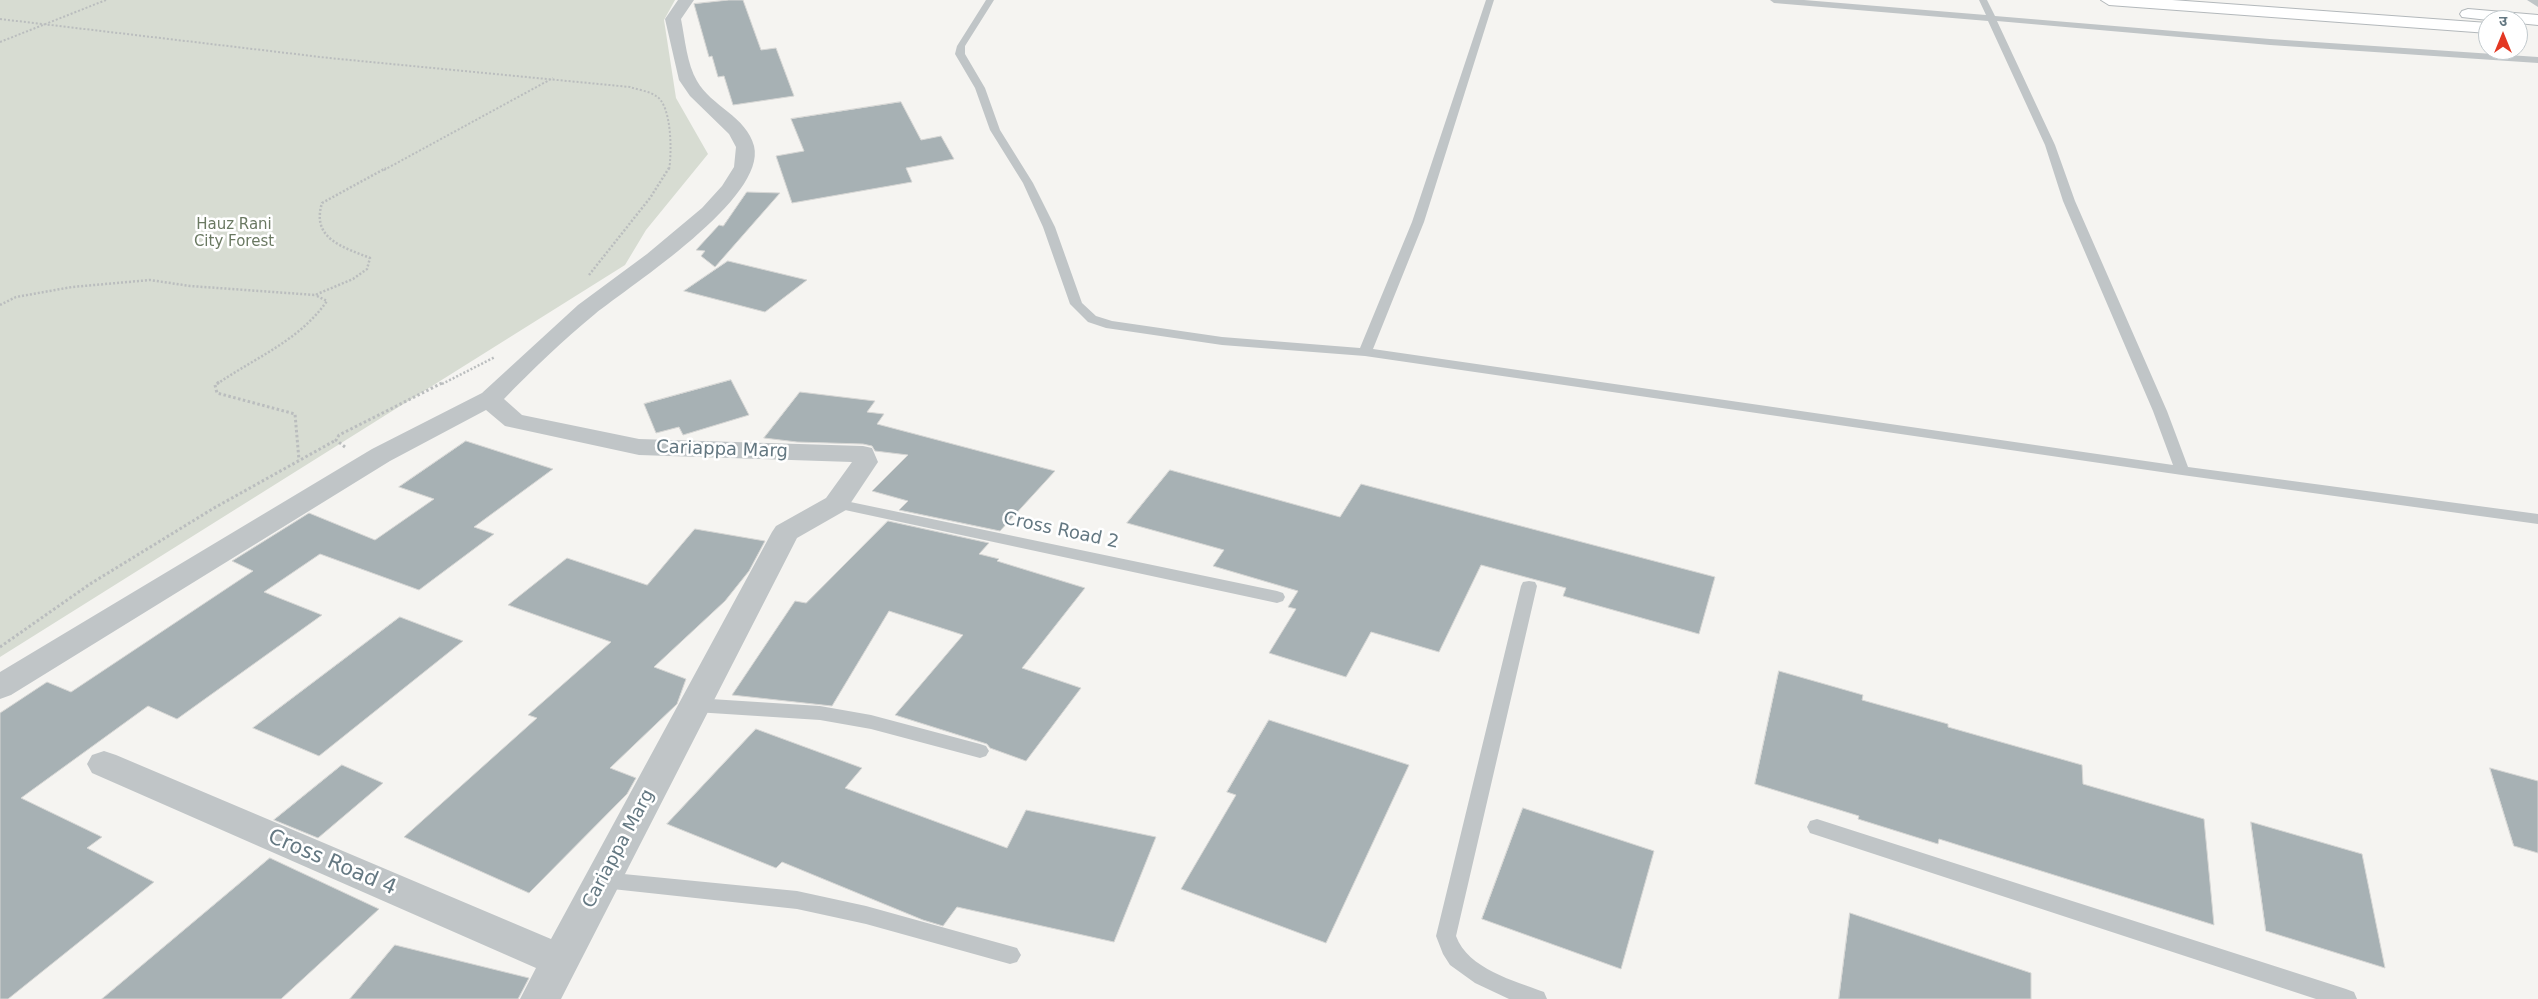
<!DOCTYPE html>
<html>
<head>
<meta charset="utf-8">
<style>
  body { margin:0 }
  #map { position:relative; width:2538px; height:999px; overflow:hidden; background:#f5f4f1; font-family:"DejaVu Sans","Noto Sans Devanagari",sans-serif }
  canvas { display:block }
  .north { position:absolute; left:2478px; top:10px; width:50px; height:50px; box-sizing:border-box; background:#fff; border:1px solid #c1c9cd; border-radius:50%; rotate:0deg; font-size:14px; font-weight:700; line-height:20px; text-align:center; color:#647882 }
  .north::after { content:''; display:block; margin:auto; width:18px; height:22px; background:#e33823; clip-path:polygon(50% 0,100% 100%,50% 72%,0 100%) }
</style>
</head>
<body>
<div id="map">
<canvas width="2538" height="999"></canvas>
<div class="north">उ</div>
</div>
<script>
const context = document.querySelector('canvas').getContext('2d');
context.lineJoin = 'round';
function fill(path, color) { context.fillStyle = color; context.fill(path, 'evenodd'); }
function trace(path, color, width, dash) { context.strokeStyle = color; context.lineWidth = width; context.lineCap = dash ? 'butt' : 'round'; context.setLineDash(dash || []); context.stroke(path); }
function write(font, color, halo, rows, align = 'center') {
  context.font = font + ' "DejaVu Sans",sans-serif'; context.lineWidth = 5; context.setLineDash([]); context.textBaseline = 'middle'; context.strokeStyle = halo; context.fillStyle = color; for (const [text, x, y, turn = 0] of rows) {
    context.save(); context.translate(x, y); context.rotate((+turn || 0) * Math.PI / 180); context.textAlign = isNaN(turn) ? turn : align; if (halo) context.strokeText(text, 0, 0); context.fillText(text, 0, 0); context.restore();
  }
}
fill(new Path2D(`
  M0,0H675L664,20L676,98L708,154L646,230L625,265L0,657Z`), '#d7dcd2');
const building = new Path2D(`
  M729,0H743L761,50L776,48L794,96L733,105L724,76L718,77L712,56L709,57L694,4Z
  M901,102L921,140L941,136L954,159L906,168L912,182L792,203L776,156L804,151L791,119Z
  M747,192L780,193L715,267L701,256L705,251L696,250L719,225L723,226Z
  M728,261L807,280L765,312L684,291Z
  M731,380L749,415L683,435L679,427L656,433L644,404Z
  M800,392L875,401L867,412L884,414L877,424L1055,471L1000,531L899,510L908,501L872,491L908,455L875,451L872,446L863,444L797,442L764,438Z
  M466,441L553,469L474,527L494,534L419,590L320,554L264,592L322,615L177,719L148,706L21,798L102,837L87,848L154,882L8,999H0V713L47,682L71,692L253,571L232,561L309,513L375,540L434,499L399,487Z
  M1170,470L1340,517L1361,484L1715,577L1699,634L1563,596L1566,588L1481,565L1439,652L1371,632L1346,677L1269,653L1296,609L1288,607L1298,591L1213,566L1224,550L1127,523Z
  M888,521L989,543L979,554L999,559L997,561L1085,588L1022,668L1081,688L1026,761L990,748L987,744L895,715L963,635L889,611L832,706L732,695L795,601L806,603Z
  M695,529L765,541L749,571L725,601L654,667L686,679L677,704L610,768L636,778L627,794L529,893L404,837L537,718L528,715L611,642L508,605L567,558L647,585Z
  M400,617L463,641L319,756L253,728Z
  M1779,671L1863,695L1862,700L1948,724V727L2082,765L2083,784L2204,819L2214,925L1939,839L1938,844L1858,819L1859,816L1755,784Z
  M1269,720L1409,765L1326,943L1181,889L1236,795L1227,792Z
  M756,729L862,768L845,788L1007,848L1026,810L1156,837L1114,942L957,907L943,926L923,920L782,862L776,868L667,824Z
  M342,765L383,783L318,838L274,820Z
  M2490,768L2538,781V853L2514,846Z
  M1523,808L1654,851L1621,969L1482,919Z
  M2251,822L2362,854L2385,968L2266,931Z
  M270,858L379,909L281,999H102Z
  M1850,913L2031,973V999H1839Z
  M395,945L529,978L518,999H350Z`);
fill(building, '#a7b1b4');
trace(building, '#d6d6d4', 1);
const primary = new Path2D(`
  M2101,0H2172L2488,23V33L2109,5Z
  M2468,9L2538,15V25L2518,23V20H2488L2462,17L2460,14L2462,11Z`);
trace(primary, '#b3b8bb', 2);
trace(new Path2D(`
  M0,19L329,58L630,87C638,90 649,91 656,96C672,105 672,153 669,170
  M0,42L106,0
  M384,170L553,78`), '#babdbe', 2, [2, 2]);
trace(new Path2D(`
  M589,275L650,198L669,168
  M0,305L16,297L72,287L150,280L190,286L315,295L353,279L367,269L370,258C343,247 311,239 322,203L386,168
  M217,384C256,357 299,341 327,301L315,295
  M442,384L495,357`), '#babdbe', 2.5, [2, 2]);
trace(new Path2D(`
  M219,382L215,385L217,393L295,414L299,460
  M345,447L336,440L339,435L444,382
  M0,647L90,584L214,508L336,440`), '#babdbe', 3, [2.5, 2.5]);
fill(new Path2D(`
  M986,0H994L965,46V54L985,88L1000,130L1033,183L1055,227L1082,303L1096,316L1112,321L1222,337L1360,348L1412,222L1486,0H1494L1424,222L1373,349L2173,465L2153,411L2063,201L2045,145L1988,21L1774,3L1770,0H1804L1986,15L1979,0H1987L1995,16L2270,39L2538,57V63L2270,45L1997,21L2055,145L2075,201L2167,411L2188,467L2538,514V524L2182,475L1365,356L1222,345L1106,328L1088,322L1070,304L1043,227L1023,183L990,130L975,88L955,54L957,46Z
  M836,499L1277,591L1283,593L1285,597L1283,601L1277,603L831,507L828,504L831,501Z
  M1529,581L1535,582L1537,586L1456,936C1468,969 1515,981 1544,992L1547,999H1509L1475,983L1450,965L1443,954L1436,936L1521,586L1523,582Z
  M695,698L820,706L871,715L980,744L986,746L989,751L986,756L980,758L871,729L820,720L695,712L689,710L686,705L689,700Z
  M1817,819L2346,989L2354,992L2357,999H2316L1810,833L1807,827L1810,821Z
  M603,872L797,891L866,906L1010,946L1017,948L1021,955L1017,962L1010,964L866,924L797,909L603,888L596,886L593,880L596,874Z`), '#c0c5c7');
fill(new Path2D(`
  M678,0H694L681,19C685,39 687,64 697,81C711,106 747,117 754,146C767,198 631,285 595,314C563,340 532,370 504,399L522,415L639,439L863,446L872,448L878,462L846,510L797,538L561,999H520L536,968L92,773L87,764L92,755L104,751L116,755L551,939L772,532L776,526L826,498L852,462L639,455L505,426L486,410L390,461L11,695L0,699V672L372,449L482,393L578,305L647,254L702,208L722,186L734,167L736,147L729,134L690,96L679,80L665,19Z
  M2527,0H2538V7Z`), '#c0c5c7');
fill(primary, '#fff');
write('15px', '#6a7962', '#fff', [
  ["Hauz Rani",234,225],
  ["City Forest",234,242]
]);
write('18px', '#647882', '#fff', [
  ["Cariappa Marg",722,450,2],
  ["Cross Road 2",1061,531,12],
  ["Cariappa Marg",619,849,-62]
]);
write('21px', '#647882', '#fff', [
  ["Cross Road 4",332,863,23]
]);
</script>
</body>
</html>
